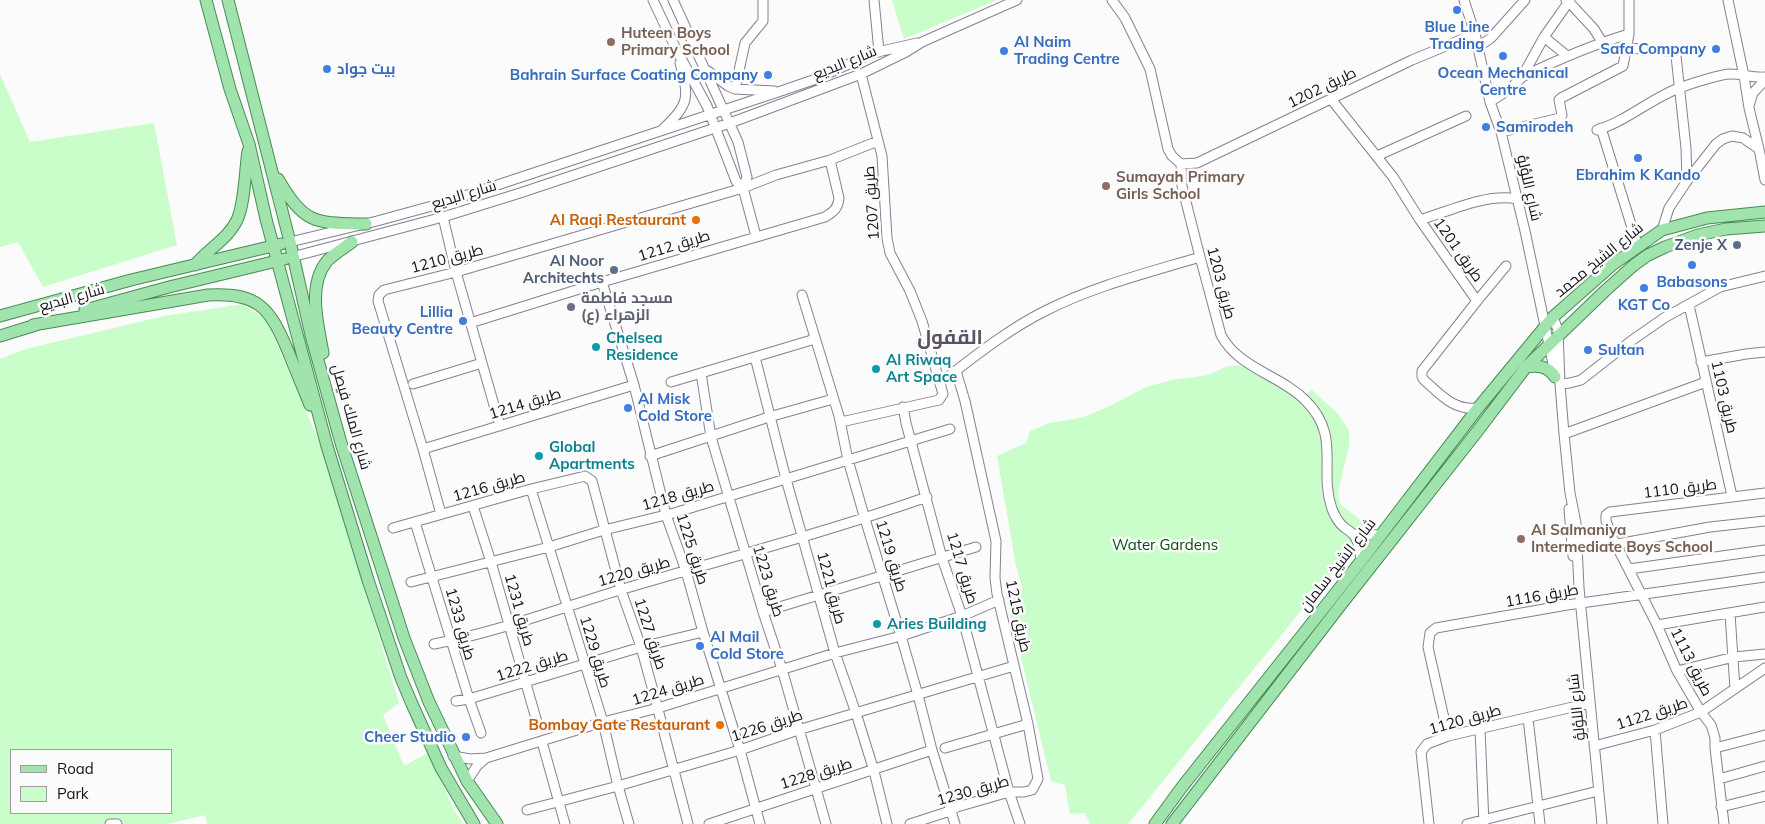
<!DOCTYPE html>
<html>
<head>
<meta charset="utf-8">
<style>
  body { margin:0 }
  #map { position:relative; width:1765px; height:824px; overflow:hidden; background:#fbfbfb; font-family:Mulish,sans-serif }
  canvas { display:block }
  .legend { position:absolute; left:10px; top:749px; width:162px; height:65px; box-sizing:border-box; background:#fbfbfb; border:1px solid #9f9da0; margin:0; padding:6px 9px; list-style:none; font-size:15px; color:#141018 }
  .legend li { display:flex; align-items:center; gap:10px; height:25px }
  .legend b { width:25px; border:1px solid #9f9da0 }
</style>
</head>
<body>
<div id="map">
<canvas width="1765" height="824"></canvas>
<ul class="legend">
<li><b style="height:6px;background:#a0e3ad"></b>Road</li>
<li><b style="height:14px;background:#c9fdc9"></b>Park</li>
</ul>
</div>
<script>
const context = document.querySelector('canvas').getContext('2d');
context.lineJoin = 'round';
function fill(path, color) { context.fillStyle = color; context.fill(path, 'evenodd'); }
function trace(path, color, width, dash) { context.strokeStyle = color; context.lineWidth = width; context.lineCap = dash ? 'butt' : 'round'; context.setLineDash(dash || []); context.stroke(path); }
function write(font, color, halo, rows, align = 'center') {
  context.font = font + ' Mulish,Cairo,sans-serif'; context.lineWidth = 5; context.setLineDash([]); context.textBaseline = 'middle'; context.strokeStyle = halo; context.fillStyle = color; for (const [text, x, y, turn = 0] of rows) {
    context.save(); context.translate(x, y); context.rotate((+turn || 0) * Math.PI / 180); context.textAlign = isNaN(turn) ? turn : align; if (halo) context.strokeText(text, 0, 0); context.fillText(text, 0, 0); context.restore();
  }
}
fill(new Path2D(`
  M892,0H997L904,39Z
  M0,74L30,142L154,123L177,245L43,287L18,242L0,247Z
  M243,304L267,321L322,448L399,703L383,715L404,766L429,752L453,808L463,824H207L205,815L167,824H0V359L26,349L164,316ZM11,750H171V813H11Z
  M1264,365L1277,378L1300,397L1312,390L1337,413L1349,430V446L1338,492L1340,504L1369,527L1128,824H1090L1085,813L1070,814L1065,785L1051,781L1006,595L1023,590L1016,566L997,456L1026,443L1030,431L1050,423L1084,417L1110,406L1146,387L1172,380L1208,375L1228,366Z`), '#c9fdc9');
const minor = new Path2D(`
  M653,0L676,49L707,106L736,181L743,188L756,236
  M673,0L738,142L747,177L743,188
  M874,0L879,52
  M1112,0L1125,18L1150,69L1168,149L1172,156L1181,164L1182,186L1200,257L1221,335C1238,368 1280,375 1305,400C1342,436 1318,469 1332,509C1335,516 1338,523 1345,528C1348,530 1351,532 1354,535C1359,542 1360,552 1361,561
  M1464,0L1475,34L1490,102L1501,132L1525,231L1556,378
  M1566,0L1569,2L1594,29L1602,42
  M1728,0L1744,76L1749,108L1759,149L1765,180
  M1544,37L1566,55
  M1478,47L1491,38L1525,0
  M1627,48L1670,51L1676,56L1686,148L1687,181
  M708,71L728,86L735,89L774,91
  M1522,77C1557,60 1591,45 1629,34
  M735,89L745,43L763,21V0
  M1331,99L1393,177L1420,220L1477,301
  M1490,102L1510,89L1522,77L1544,37L1570,0
  M1749,106L1753,93L1765,80
  M1601,128L1638,247
  M663,129C690,103 689,98 680,63
  M1597,130C1627,121 1650,99 1679,88C1690,84 1720,74 1731,74C1742,74 1753,78 1765,77
  M1501,132L1560,118L1562,115L1559,100L1561,98L1623,66L1629,34V0
  M1377,156L1466,116
  M1181,164L1197,163L1412,60L1475,34
  M443,217L456,272L500,426
  M1420,220C1449,211 1487,193 1517,199
  M1662,230L1669,208L1687,181L1716,144L1723,139L1732,136L1743,138L1759,149
  M290,242L377,221L443,203L781,91L816,79L873,53L917,43
  M292,257L443,217L520,193L730,123L861,74L906,52L922,42L1017,0
  M602,282L634,385L666,515L686,571L703,632L740,750L760,824
  M802,295L839,416L848,460L865,519L901,636L918,695L932,750L955,824
  M1689,305L1732,496
  M1553,317L1558,330L1560,384L1564,434L1570,493L1576,523L1579,588L1602,824
  M470,323L602,282L825,217C833,212 838,209 839,198L830,160
  M755,357L786,479L835,653L856,713L874,771L887,824
  M1701,362L1746,354L1765,352
  M701,373L711,437L763,612L782,669L826,824
  M671,382L815,339
  M941,382C974,357 1007,330 1045,311C1094,286 1147,273 1200,257
  M413,384L482,363
  M1560,384L1570,383L1581,380L1631,341L1664,318L1720,287L1765,276
  M903,407L906,423L942,558L962,616L1009,792L1020,824
  M1478,408C1454,411 1441,395 1424,380L1422,377V371L1477,301L1506,266
  M841,422L939,400L943,394L922,321L910,291L890,253L887,238L882,156L861,74
  M1564,434L1706,382
  M423,449L634,385
  M650,456L769,417L833,399
  M531,489L603,722L618,786L629,824
  M473,506L491,562L537,722
  M1569,509L1573,556
  M441,514L423,449L378,301L379,295L384,290L456,272L743,188L776,175L830,160L878,141
  M415,522L469,699L481,733
  M393,528L531,489L585,476L592,481L621,590L641,647L655,698L688,824
  M1353,534L1380,535
  M1577,541L1612,537
  M1617,544L1710,527L1765,521
  M1629,569L1765,550
  M411,582L549,547L604,530L674,513L950,429
  M763,612L976,547
  M1730,613L1735,689
  M1657,625L1765,607
  M434,644C498,632 560,608 623,589C724,559 827,532 927,497
  M1677,671L1734,657L1765,654
  M456,701L469,699L641,647L703,632
  M1528,718L1540,824
  M1480,729L1484,824
  M1655,730L1663,824
  M1448,736L1428,647L1430,633L1436,628L1567,605L1765,577
  M542,742L565,824
  M1594,746L1655,730L1701,712L1765,668
  M945,748L1028,724
  M1715,748L1765,735
  M453,756L470,759L486,758L603,722L658,708L835,653L901,636L962,616L999,600
  M1719,779L1765,766
  M467,781L477,766L486,758
  M1721,807L1765,796
  M527,810L618,786L740,750L798,730L1014,666
  M110,824H117
  M709,824L932,750
  M910,824L950,811L957,807L1009,792H1024L1032,790L1038,779L1028,724L997,594L995,578L996,541L965,401L956,371
  M1429,824L1421,752L1427,744L1448,736L1590,703
  M1467,824L1598,791
  M1724,824L1715,748V738L1711,725L1701,712L1677,671L1657,625L1612,537L1606,521V515L1610,512L1765,493`);
const major = new Path2D(`
  M206,0L230,89L249,144L266,219L327,446L368,580L401,678L412,704L441,768L474,824
  M228,0L290,242L311,335L341,443L404,638L429,702L467,781L497,824
  M278,179C305,225 315,223 366,224
  M195,265C208,249 228,239 237,220C245,203 245,170 248,151
  M85,310L169,287L285,259
  M0,316L131,280L281,244
  M33,325L208,295C258,292 270,308 288,351C295,369 303,387 310,405
  M0,336L39,324
  M323,353C318,324 307,286 327,261C334,254 344,248 352,242
  M1526,367C1538,365 1548,366 1555,377
  M1155,824L1182,787L1361,561L1478,408L1553,317L1612,265L1662,230L1707,218L1765,212
  M1172,824L1340,606L1476,433L1526,367L1606,290L1634,265L1648,255L1665,247L1698,235L1726,229L1765,226`);
trace(minor, '#897e94', 11);
trace(major, '#468d55', 13);
trace(minor, '#fff', 9);
trace(major, '#a0e3ad', 11);
for (const [x, y, r, color] of [
  [1457,10,5,"#3f7fe0"],
  [611,42,5,"#8d6e63"],
  [1716,49,5,"#3f7fe0"],
  [1004,51,5,"#3f7fe0"],
  [1503,56,5,"#3f7fe0"],
  [327,69,5,"#3f7fe0"],
  [768,75,5,"#3f7fe0"],
  [1486,127,5,"#3f7fe0"],
  [1638,158,5,"#3f7fe0"],
  [1106,186,5,"#8d6e63"],
  [696,220,5,"#e8710a"],
  [1737,245,5,"#5c6f8a"],
  [1692,265,5,"#3f7fe0"],
  [614,270,5,"#5c6f8a"],
  [1644,288,5,"#3f7fe0"],
  [571,307,5,"#6b7280"],
  [463,321,5,"#3f7fe0"],
  [596,347,5,"#0f9aa8"],
  [1588,350,5,"#3f7fe0"],
  [876,369,5,"#0f9aa8"],
  [628,408,5,"#3f7fe0"],
  [539,456,5,"#0f9aa8"],
  [1521,539,5,"#8d6e63"],
  [877,624,5,"#0f9aa8"],
  [700,646,5,"#3f7fe0"],
  [720,725,5,"#e8710a"],
  [466,737,5,"#3f7fe0"]
]) { const dot = new Path2D(); dot.arc(x, y, r, 0, 2 * Math.PI); context.fillStyle = color; context.fill(dot); trace(dot, '#fbfbfb', 2); }
write('bold 15px', '#366cbe', '#fbfbfb', [
  ["Blue Line",1457,27,"center"],
  ["Trading",1457,44,"center"],
  ["Al Naim",1014,42],
  ["Trading Centre",1014,59],
  ["Safa Company",1706,49,"right"],
  ["بيت جواد",337,69],
  ["Ocean Mechanical",1503,73,"center"],
  ["Centre",1503,90,"center"],
  ["Bahrain Surface Coating Company",758,75,"right"],
  ["Samirodeh",1496,127],
  ["Ebrahim K Kando",1638,175,"center"],
  ["Babasons",1692,282,"center"],
  ["KGT Co",1644,305,"center"],
  ["Lillia",453,312,"right"],
  ["Beauty Centre",453,329,"right"],
  ["Sultan",1598,350],
  ["Al Misk",638,399],
  ["Cold Store",638,416],
  ["Al Mail",710,637],
  ["Cold Store",710,654],
  ["Cheer Studio",456,737,"right"]
], 'left');
write('bold 15px', '#785e54', '#fbfbfb', [
  ["Huteen Boys",621,33],
  ["Primary School",621,50],
  ["Sumayah Primary",1116,177],
  ["Girls School",1116,194],
  ["Al Salmaniya",1531,530],
  ["Intermediate Boys School",1531,547]
], 'left');
write('15px', '#141018', '#fbfbfb', [
  ["شارع البديع",845,63,-22],
  ["طريق 1202",1322,88,-26],
  ["شارع اللؤلؤ",1529,188,77],
  ["شارع البديع",464,195,-17],
  ["طريق 1207",872,203,-94],
  ["طريق 1212",674,246,-17],
  ["طريق 1201",1458,250,55],
  ["طريق 1210",447,259,-15],
  ["شارع الشيخ محمد",1599,260,-39],
  ["طريق 1203",1221,283,75],
  ["شارع البديع",72,298,-16],
  ["طريق 1103",1724,397,77],
  ["طريق 1214",525,404,-17],
  ["شارع الملك فيصل",351,417,74],
  ["طريق 1216",489,487,-16],
  ["طريق 1110",1680,489,-7],
  ["طريق 1218",678,496,-16],
  ["طريق 1225",692,549,72],
  ["طريق 1219",891,556,73],
  ["شارع الشيخ سلمان",1338,565,-52],
  ["طريق 1217",962,568,73],
  ["طريق 1220",634,572,-16],
  ["طريق 1223",768,581,73],
  ["طريق 1221",831,588,75],
  ["طريق 1116",1542,596,-10],
  ["طريق 1231",519,610,74],
  ["طريق 1215",1018,616,78],
  ["طريق 1233",460,624,74],
  ["طريق 1227",650,634,72],
  ["طريق 1229",595,652,73],
  ["طريق 1113",1691,662,63],
  ["طريق 1222",532,666,-17],
  ["طريق 1224",668,690,-17],
  ["شارع اللؤلؤ",1577,707,-96],
  ["طريق 1122",1652,714,-18],
  ["طريق 1120",1465,720,-16],
  ["طريق 1226",767,726,-18],
  ["طريق 1228",816,774,-17],
  ["طريق 1230",973,791,-16]
]);
write('bold 15px', '#c56008', '#fbfbfb', [
  ["Al Raqi Restaurant",686,220],
  ["Bombay Gate Restaurant",710,725]
], 'right');
write('bold 15px', '#4e5e75', '#fbfbfb', [
  ["Zenje X",1727,245],
  ["Al Noor",604,261],
  ["Architechts",604,278]
], 'right');
write('bold 15px', '#5b616d', '#fbfbfb', [
  ["مسجد فاطمة",581,298],
  ["الزهراء (ع)",581,315]
], 'left');
write('bold 15px', '#0d838f', '#fbfbfb', [
  ["Chelsea",606,338],
  ["Residence",606,355],
  ["Al Riwaq",886,360],
  ["Art Space",886,377],
  ["Global",549,447],
  ["Apartments",549,464],
  ["Aries Building",887,624]
], 'left');
write('15px', '#064e13', '#fbfbfb', [
  ["Water Gardens",1165,545]
]);
write('bold 20px', '#5b5165', '#fbfbfb', [
  ["القفول",950,338]
]);
</script>
</body>
</html>
